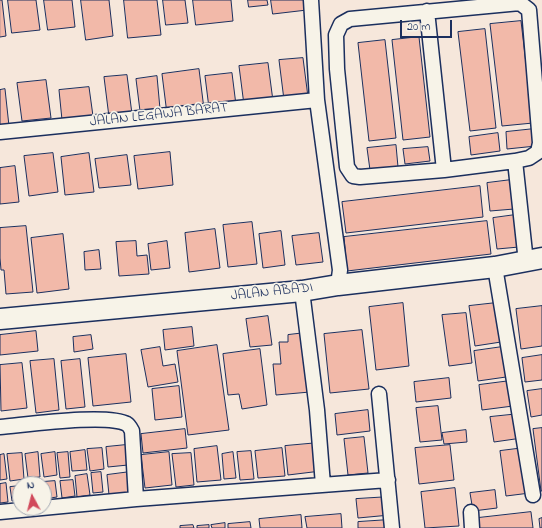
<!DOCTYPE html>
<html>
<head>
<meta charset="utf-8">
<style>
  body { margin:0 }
  #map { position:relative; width:542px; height:528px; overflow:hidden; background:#f6e7db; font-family:"Indie Flower",sans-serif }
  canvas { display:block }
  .north { position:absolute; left:12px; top:476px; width:40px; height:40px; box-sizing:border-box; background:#f7f3e8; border:1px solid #9fa5b1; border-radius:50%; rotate:353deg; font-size:11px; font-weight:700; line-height:16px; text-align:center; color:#1b2f5e }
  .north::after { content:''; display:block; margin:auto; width:14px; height:18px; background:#d1495b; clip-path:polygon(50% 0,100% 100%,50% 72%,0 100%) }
  .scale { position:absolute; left:400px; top:20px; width:52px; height:18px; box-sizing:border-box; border:2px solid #1b2f5e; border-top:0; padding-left:5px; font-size:12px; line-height:14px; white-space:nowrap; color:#1b2f5e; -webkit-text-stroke:3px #f7f3e8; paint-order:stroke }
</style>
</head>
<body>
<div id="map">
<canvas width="542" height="528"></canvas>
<div class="north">N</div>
<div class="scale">20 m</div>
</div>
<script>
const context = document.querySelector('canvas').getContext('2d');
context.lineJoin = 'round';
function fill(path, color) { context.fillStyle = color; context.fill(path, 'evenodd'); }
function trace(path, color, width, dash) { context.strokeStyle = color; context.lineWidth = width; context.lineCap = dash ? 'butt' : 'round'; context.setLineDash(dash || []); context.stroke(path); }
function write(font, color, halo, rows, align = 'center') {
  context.font = font + ' "Indie Flower",sans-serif'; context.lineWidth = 3.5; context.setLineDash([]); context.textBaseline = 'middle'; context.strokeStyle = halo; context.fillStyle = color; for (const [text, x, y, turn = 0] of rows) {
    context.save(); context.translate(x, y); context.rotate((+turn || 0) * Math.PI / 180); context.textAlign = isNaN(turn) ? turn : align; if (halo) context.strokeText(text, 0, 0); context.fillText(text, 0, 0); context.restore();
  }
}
const building = new Path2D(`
  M0,0H2L6,36L0,37Z
  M8,0H36L40,30L12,33Z
  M44,0H72L75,27L48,30Z
  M81,0H109L113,36L86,40Z
  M124,0H157L161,35L128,38Z
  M163,0H185L188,23L166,25Z
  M193,0H231L233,21L196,25Z
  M248,0H267L268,5L249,7Z
  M271,0H306L307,10L273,14Z
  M521,21L533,123L502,126L490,24Z
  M485,29L496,128L470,131L458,32Z
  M419,37L430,137L403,140L392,40Z
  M385,40L396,138L369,141L358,43Z
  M303,58L308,97L284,100L279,60Z
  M268,63L273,101L244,105L239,66Z
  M199,69L204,109L167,114L162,74Z
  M232,73L236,105L209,108L205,76Z
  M127,75L132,114L109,117L104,77Z
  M157,76L160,109L140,111L136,79Z
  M46,80L51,118L22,121L17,83Z
  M89,87L93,116L62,120L59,90Z
  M5,89L9,126L0,127V90Z
  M534,129L536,146L507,149L506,132Z
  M498,133L500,151L471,155L469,137Z
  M396,145L398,167L370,170L367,148Z
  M428,147L430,161L405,164L403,149Z
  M170,152L173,185L138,189L134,156Z
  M53,153L58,192L29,196L24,156Z
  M89,153L94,192L65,195L61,157Z
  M127,155L131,185L99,188L95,159Z
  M15,166L19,202L0,204V168Z
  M511,180L514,209L490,211L487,183Z
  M480,186L483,217L346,233L342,202Z
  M515,215L519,247L497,249L493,218Z
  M487,221L491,254L347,271L344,237Z
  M252,222L257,264L228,267L223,225Z
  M26,226L33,292L6,294L4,270H1L0,258V228Z
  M215,229L220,268L189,272L185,233Z
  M281,231L285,265L263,268L259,234Z
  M319,233L323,262L296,265L292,236Z
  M63,234L69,289L37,293L31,238Z
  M136,241L137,256L147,255L149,274L119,276L116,242Z
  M167,241L170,268L151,270L148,244Z
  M99,250L101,269L85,270L84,252Z
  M403,303L409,366L376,370L369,307Z
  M496,303L501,342L475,346L469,306Z
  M542,306V346L521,349L516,309Z
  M466,313L472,363L449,366L442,315Z
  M268,316L272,345L250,347L246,319Z
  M192,327L194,346L165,350L163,330Z
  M362,330L369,389L330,393L324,334Z
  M36,331L38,351L0,355V335Z
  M305,333L310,392L276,395L273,364H281L279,342H288V335Z
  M91,335L93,349L74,352L73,337Z
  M217,345L229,430L188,435L177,351Z
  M160,347L163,366L175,364L178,382L148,387L141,350Z
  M502,347L506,377L478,381L474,351Z
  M260,349L267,405L242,409L239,394L228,395L223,354Z
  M126,354L131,402L93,406L88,358Z
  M542,355V380L525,382L522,358Z
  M54,359L59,410L36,413L30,361Z
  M80,359L85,407L66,409L61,361Z
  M22,363L27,408L1,411L0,365Z
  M449,378L451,398L416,402L414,382Z
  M510,381L513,406L482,410L479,385Z
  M179,386L182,417L155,420L152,389Z
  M542,389V415L531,417L527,391Z
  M438,406L442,440L420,442L416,408Z
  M368,410L370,431L337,435L335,414Z
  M519,414L522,438L494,442L490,417Z
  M542,428V491H541L533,429Z
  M185,429L187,448L143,453L141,434Z
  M466,430L467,442L444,444L442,433Z
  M364,437L368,473L348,475L344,439Z
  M318,443L321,471L288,475L285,446Z
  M126,445L128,465L108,467L106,447Z
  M450,445L454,480L419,484L415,448Z
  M217,446L221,480L197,482L194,449Z
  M102,448L104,469L90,471L87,449Z
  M282,448L285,476L258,478L255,451Z
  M524,448L530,493L506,496L500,451Z
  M85,450L87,470L72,471L70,452Z
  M251,451L254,479L240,480L237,452Z
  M38,452L40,477L28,478L25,454Z
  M55,452L57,475L44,477L41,454Z
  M68,452L70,477L60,478L57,453Z
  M169,452L172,485L145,488L141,455Z
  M233,452L236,478L224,479L222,454Z
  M22,453L24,479L10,481L7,454Z
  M191,453L194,485L176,487L172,454Z
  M4,454L7,479L0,480V455Z
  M101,472L103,492L93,493L91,473Z
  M130,472L132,493L109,495L107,475Z
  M87,474L90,495L77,497L75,476Z
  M73,480L75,496L62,498L60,481Z
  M37,481L38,484H27V482Z
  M55,481L57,497L44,499V484L40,482Z
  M6,483L8,502L0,503V484Z
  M20,486V500L12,501L10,487Z
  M455,488L459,526L425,528L421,492Z
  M495,490L497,508L473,511L470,493Z
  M389,497L390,515L358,518L356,499Z
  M531,512L533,528H479L478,518Z
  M341,514L342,528H307L305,517Z
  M301,515L302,528H260L259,519Z
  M542,518V528H540L539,519Z
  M388,520L389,528H358V522Z
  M250,522L251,528H228V524Z
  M225,523V528H212L211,525Z
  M193,525L194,528H180V526Z
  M209,525V528H197V526Z`);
fill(building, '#f2b9a9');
trace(building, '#1b2f5e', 1);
const street = new Path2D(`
  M311,0L317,100L340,270L338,285
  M427,11L444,170
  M0,132L317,100
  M515,161L444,170L360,177L353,176L347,167L337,69L336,35L341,24L350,19L520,3L529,10L540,143L538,152L529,158L515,161L526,262
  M495,267L533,495
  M302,291L317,410L323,485
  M379,394L392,528
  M0,427C25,425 107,413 127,424C129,425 131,429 132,431L136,499
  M0,512L136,499L388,480
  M471,512L472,528`);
const secondary = new Path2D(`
  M0,319L302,291L338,285L495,267L542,258`);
trace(street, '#1b2f5e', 17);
trace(secondary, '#1b2f5e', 23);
trace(street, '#f7f3e8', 14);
trace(secondary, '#f7f3e8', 20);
write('14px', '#1b2f5e', '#f7f3e8', [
  ["JALAN LEGAWA BARAT",159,116,-6],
  ["JALAN ABADI",272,293,-6]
]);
</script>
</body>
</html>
